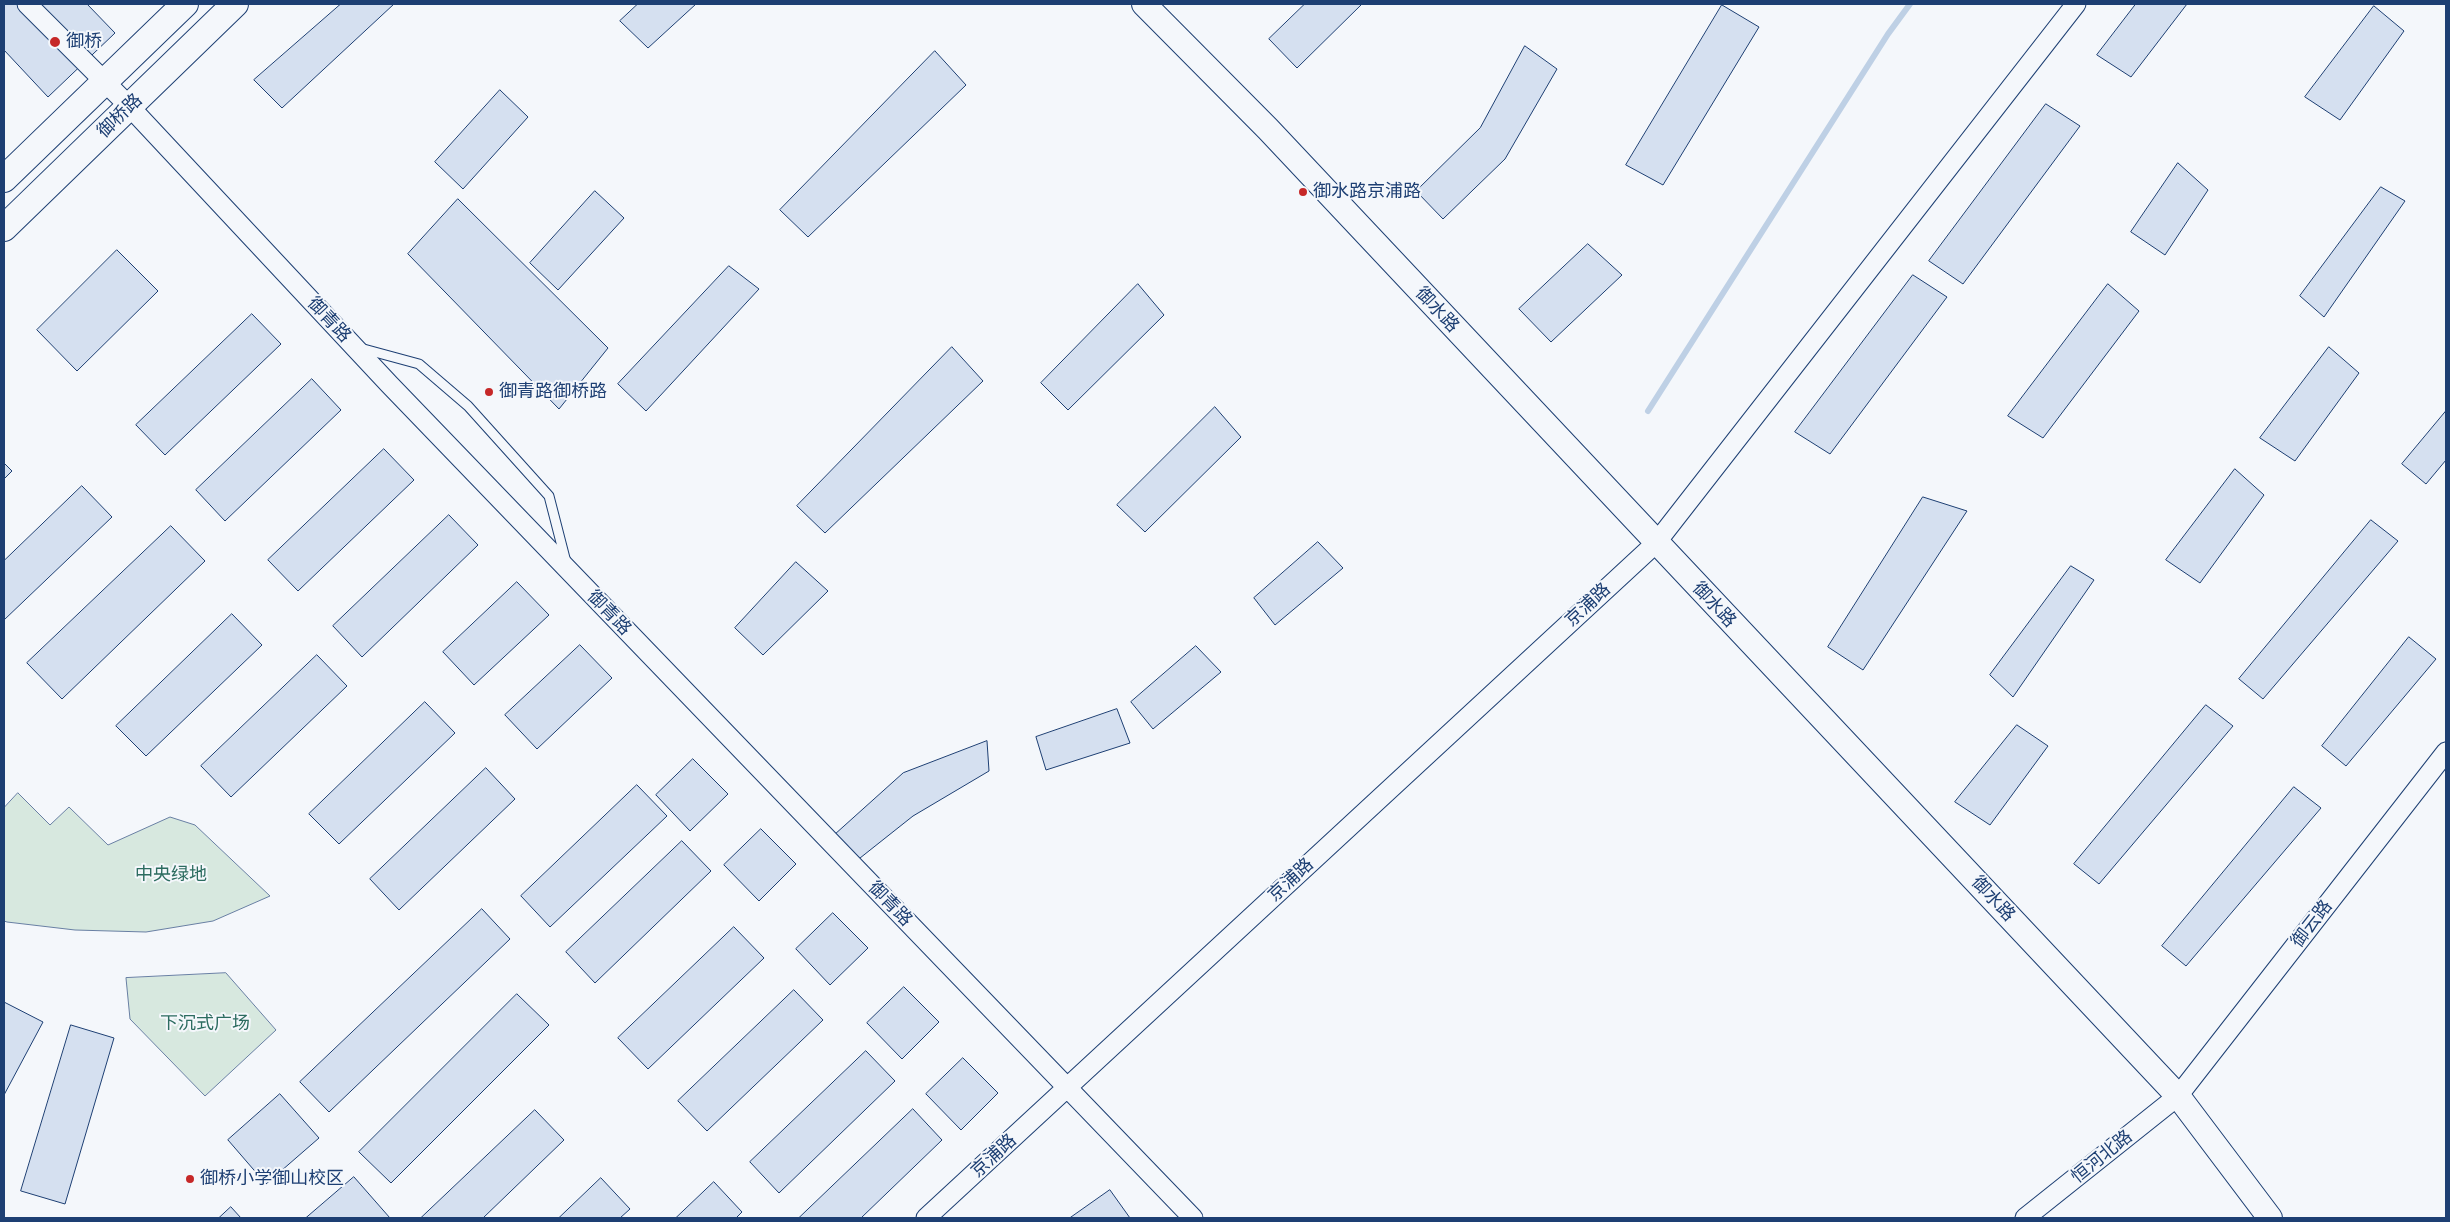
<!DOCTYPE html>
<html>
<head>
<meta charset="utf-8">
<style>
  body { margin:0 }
  #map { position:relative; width:2450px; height:1222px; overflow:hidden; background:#f4f7fb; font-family:"PT Sans",sans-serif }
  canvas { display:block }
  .frame { position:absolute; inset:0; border:5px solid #1d3f73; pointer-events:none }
</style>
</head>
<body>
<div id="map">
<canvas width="2450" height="1222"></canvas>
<div class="frame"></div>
</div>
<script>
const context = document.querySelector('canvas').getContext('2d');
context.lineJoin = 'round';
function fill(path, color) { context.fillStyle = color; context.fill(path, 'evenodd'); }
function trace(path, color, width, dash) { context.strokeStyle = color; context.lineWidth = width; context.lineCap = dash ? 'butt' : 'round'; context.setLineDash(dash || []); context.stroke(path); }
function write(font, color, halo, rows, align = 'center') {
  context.font = font + ' "PT Sans","Noto Sans SC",sans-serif'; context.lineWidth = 4; context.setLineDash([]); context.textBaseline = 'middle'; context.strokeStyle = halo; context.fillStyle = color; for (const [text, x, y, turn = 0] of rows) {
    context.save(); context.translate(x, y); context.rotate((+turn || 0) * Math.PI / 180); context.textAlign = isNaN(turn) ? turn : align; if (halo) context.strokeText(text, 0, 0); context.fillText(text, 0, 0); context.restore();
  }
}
const green = new Path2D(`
  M18,793L50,825L69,807L108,845L170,817L195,825L270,896L213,921L146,932L75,930L7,922L4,921V808Z
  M226,973L276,1030L205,1096L130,1019L126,978Z`);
fill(green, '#d7e8df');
trace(green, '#687fa3', 1);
trace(new Path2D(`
  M1648,411L1888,34L1910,4`), '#bed0e5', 6);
const building = new Path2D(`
  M4,4H87L115,33L48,97L4,50Z
  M341,4H394L282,108L254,80Z
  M638,4H696L648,48L620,21Z
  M1305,4H1362L1297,68L1269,39Z
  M2136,4H2187L2131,77L2097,55Z
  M1722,5L1759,27L1663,185L1626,165Z
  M2374,6L2404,31L2340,120L2305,97Z
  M1525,46L1557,69L1505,159L1443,219L1416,191L1480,128Z
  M935,51L966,85L808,237L780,210Z
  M500,90L528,117L463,189L435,162Z
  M2046,104L2080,126L1963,284L1929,261Z
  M2178,163L2208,190L2165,255L2131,232Z
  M2381,187L2405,201L2324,317L2300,296Z
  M595,191L624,218L558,290L530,263Z
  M458,199L608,348L559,409L408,254Z
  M1588,244L1622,275L1551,342L1519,309Z
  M117,250L158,291L77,371L37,330Z
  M729,266L759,289L646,411L618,384Z
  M1913,275L1947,297L1830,454L1795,432Z
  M1138,284L1164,315L1068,410L1041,383Z
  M2108,284L2139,311L2043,438L2008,416Z
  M252,314L281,344L165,455L136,425Z
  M952,347L983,381L825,533L797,506Z
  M2329,347L2359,373L2295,461L2260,438Z
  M312,379L341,410L225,521L196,490Z
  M1215,407L1241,437L1145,532L1117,505Z
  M2446,411V460L2426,484L2402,464Z
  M384,449L414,480L298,591L268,560Z
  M4,463L12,471L4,479Z
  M2235,469L2264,495L2200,583L2166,560Z
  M82,486L112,517L4,620V561Z
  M1923,497L1967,511L1863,670L1828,647Z
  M449,515L478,545L362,657L333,626Z
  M2371,520L2398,541L2263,699L2239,679Z
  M171,526L205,561L62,699L27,663Z
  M1318,542L1343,568L1275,625L1254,598Z
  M796,562L828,591L763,655L735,628Z
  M2071,566L2094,580L2013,697L1990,675Z
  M517,582L549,615L474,685L443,652Z
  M232,614L262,645L146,756L116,726Z
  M2409,637L2436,659L2346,766L2322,746Z
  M580,645L612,678L537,749L505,715Z
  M1196,646L1221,672L1153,729L1131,702Z
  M317,655L347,686L231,797L201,766Z
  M425,702L455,733L339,844L309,814Z
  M2206,705L2233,726L2099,884L2074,864Z
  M1117,709L1130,743L1046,770L1036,737Z
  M2017,725L2048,746L1990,825L1955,802Z
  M987,741L989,771L913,816L855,862L834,835L903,773Z
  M693,759L728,794L690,831L656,795Z
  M486,768L515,799L399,910L370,879Z
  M637,785L667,816L550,927L521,896Z
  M2294,787L2321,808L2186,966L2162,946Z
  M761,829L796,864L759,901L724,865Z
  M682,841L711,871L595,983L566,952Z
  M482,909L510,939L329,1112L300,1082Z
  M833,913L868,948L830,985L796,949Z
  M734,927L764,958L648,1069L618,1038Z
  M904,987L939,1022L902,1059L867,1023Z
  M794,990L823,1020L707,1131L678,1101Z
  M517,994L549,1025L391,1183L359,1152Z
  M4,1002L43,1022L4,1095Z
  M71,1025L114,1038L65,1204L21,1191Z
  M866,1051L895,1081L779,1193L750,1162Z
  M963,1058L998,1093L961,1130L926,1094Z
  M280,1094L319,1138L266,1184L228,1140Z
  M913,1109L942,1140L861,1218H799Z
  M535,1110L564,1140L483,1218H421Z
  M354,1177L390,1218H306Z
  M601,1178L630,1209L620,1218H559Z
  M714,1182L742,1212L736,1218H676Z
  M1110,1190L1130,1218H1070Z
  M231,1207L241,1218H219Z`);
fill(building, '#d5e0f0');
trace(building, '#1d3f73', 1);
const service = new Path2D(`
  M360,348L419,364L468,406L549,496L566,562`);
const minor = new Path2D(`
  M27,4L130,107L389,384L1193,1218
  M926,1218L1656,543L2076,4
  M2025,1218L2178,1096L2446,752`);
const tertiary = new Path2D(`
  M1144,4L1268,129L2178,1096L2270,1218`);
const secondary = new Path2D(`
  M4,179L185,4
  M4,228L235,4`);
trace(service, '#1d3f73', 11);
trace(minor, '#1d3f73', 21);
trace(tertiary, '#1d3f73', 26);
trace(secondary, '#1d3f73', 28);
trace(service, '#f4f7fb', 9);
trace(minor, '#f4f7fb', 19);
trace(tertiary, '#f4f7fb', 24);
trace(secondary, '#f4f7fb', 26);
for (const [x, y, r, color] of [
  [55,42,6,"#c62828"],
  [1303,192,5,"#c62828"],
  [489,392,5,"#c62828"],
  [190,1179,5,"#c62828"]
]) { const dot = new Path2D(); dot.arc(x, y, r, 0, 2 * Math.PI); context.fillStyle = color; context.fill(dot); trace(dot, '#f4f7fb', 2); }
write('18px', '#1d3f73', '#f4f7fb', [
  ["御桥",66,42],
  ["御水路京浦路",1313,192],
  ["御青路御桥路",499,392],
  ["御桥小学御山校区",200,1179]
], 'left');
write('18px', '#1d3f73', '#f4f7fb', [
  ["御桥路",120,116,-44],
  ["御水路",1437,310,47],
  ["御青路",329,320,47],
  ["京浦路",1588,605,-43],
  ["御水路",1714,605,47],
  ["御青路",609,613,46],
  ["京浦路",1291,880,-43],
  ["御水路",1993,899,47],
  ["御青路",890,904,46],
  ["御云路",2312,924,-52],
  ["京浦路",994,1156,-43],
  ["恒河北路",2102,1157,-39]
]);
write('18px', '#2c6c60', '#f4f7fb', [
  ["中央绿地",171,875],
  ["下沉式广场",205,1024]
]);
</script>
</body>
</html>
